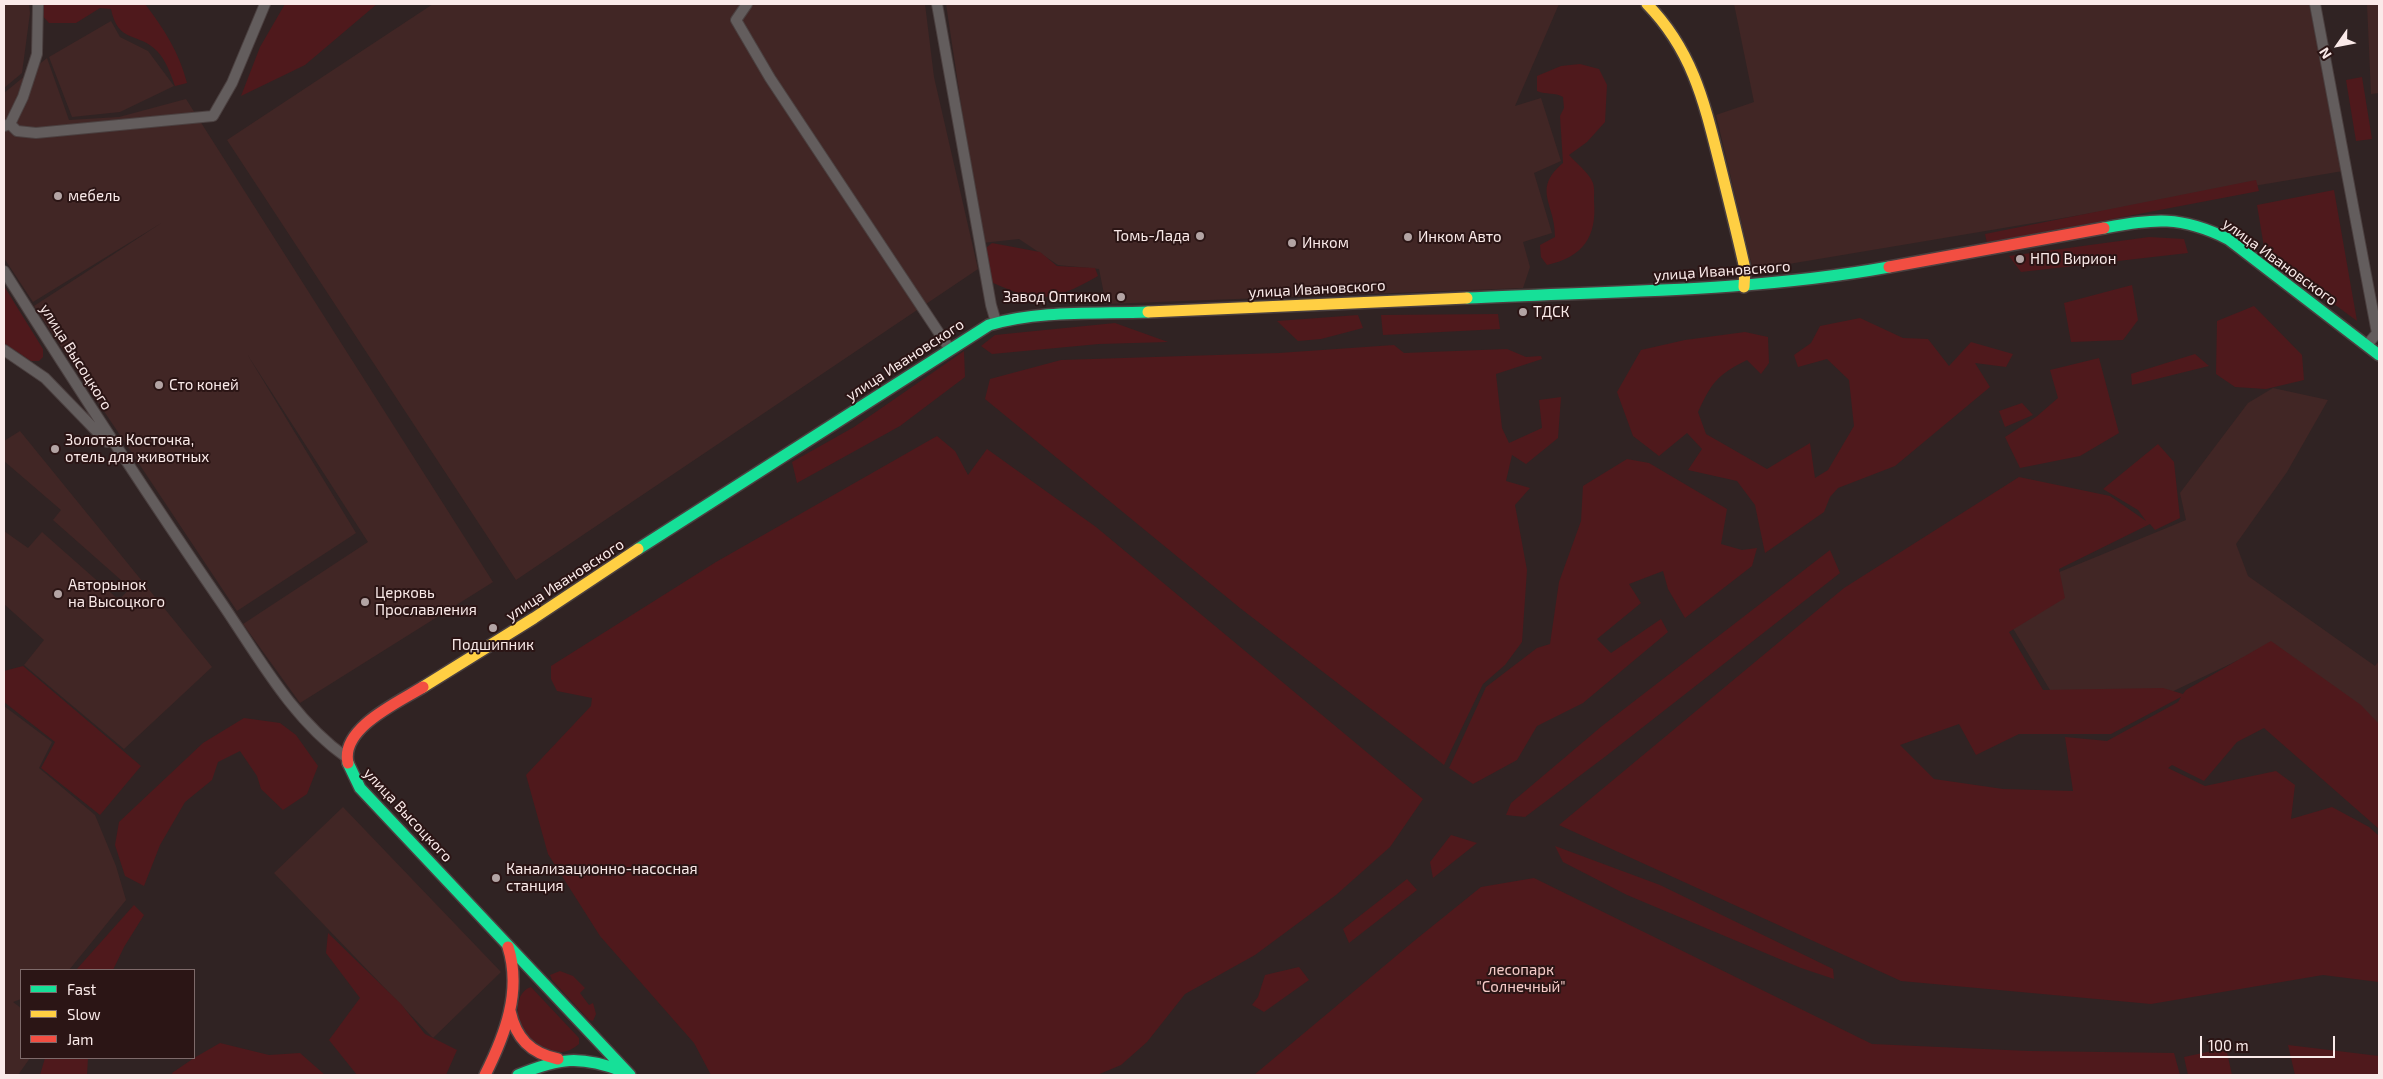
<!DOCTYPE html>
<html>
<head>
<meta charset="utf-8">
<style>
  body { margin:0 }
  #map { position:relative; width:2383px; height:1079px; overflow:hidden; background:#302323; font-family:"Exo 2",sans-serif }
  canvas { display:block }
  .frame { position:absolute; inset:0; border:5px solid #faeae9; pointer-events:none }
  .legend { position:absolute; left:20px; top:969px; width:175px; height:90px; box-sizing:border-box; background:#2b1515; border:1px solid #7e6a6a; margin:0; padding:6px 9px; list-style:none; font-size:15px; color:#faeae9 }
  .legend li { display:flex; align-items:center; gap:10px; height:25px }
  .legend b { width:25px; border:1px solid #7e6a6a }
  .north { position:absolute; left:2313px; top:20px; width:50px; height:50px; -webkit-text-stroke:4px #2b1515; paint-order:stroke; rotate:237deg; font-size:14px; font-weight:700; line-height:20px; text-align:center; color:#faeae9 }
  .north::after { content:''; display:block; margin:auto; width:18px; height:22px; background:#faeae9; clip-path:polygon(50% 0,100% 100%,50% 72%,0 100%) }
  .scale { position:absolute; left:2200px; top:1036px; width:135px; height:22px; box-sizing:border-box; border:2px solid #faeae9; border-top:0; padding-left:6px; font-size:15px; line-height:18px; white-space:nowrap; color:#faeae9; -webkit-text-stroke:4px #2b1515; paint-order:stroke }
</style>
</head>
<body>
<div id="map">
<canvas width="2383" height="1079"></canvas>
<div class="frame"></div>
<ul class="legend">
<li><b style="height:6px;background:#16e098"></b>Fast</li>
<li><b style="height:6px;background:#ffcf43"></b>Slow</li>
<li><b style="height:6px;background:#f24e42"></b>Jam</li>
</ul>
<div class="north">N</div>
<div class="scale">100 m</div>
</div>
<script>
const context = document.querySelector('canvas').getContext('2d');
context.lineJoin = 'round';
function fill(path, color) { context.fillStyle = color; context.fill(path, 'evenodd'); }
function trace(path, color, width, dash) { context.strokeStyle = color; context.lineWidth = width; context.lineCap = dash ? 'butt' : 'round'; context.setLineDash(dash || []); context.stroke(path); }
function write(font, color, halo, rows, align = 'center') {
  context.font = font + ' "Exo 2",sans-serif'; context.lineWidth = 4; context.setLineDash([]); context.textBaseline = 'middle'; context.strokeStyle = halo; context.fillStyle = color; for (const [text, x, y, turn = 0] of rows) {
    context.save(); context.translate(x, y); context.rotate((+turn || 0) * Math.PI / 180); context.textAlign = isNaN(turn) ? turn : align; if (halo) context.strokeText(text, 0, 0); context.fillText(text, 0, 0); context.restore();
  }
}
fill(new Path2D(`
  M4,4H29L30,13L22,73L4,88Z
  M433,4H925L934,77L978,269L516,580L227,140Z
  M946,4H1559L1515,106L1541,98L1561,161L1534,173L1552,233L1523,242L1530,267L1523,288L1106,304L1099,269L1058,265L1019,239L982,243Z
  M1734,4H2309L2343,171L1753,270L1716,115L1754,102Z
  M2367,4H2379V93L2371,94Z
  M111,21L120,37L148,51L174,86L120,112L72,117L49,57Z
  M47,58L69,120L119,117L186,99L493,582L300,703L243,624L368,542L247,354L356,533L237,611L34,306L163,222L33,302L4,258V93Z
  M2273,388L2328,400L2287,472L2236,544L2248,576L2375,666L2379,661V725L2268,646L2163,696L2050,690L2011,625L2057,573L2186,520L2180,493L2248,403Z
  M20,431L212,667L124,749L24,665L44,640L4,604V531L28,548L42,532L119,600L130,588L53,520L61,510L4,461V441Z
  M4,706L52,742L39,768L95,815L116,866L126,900L69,970H21V999L13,1002L21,1008V1058H30L18,1075H4Z
  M343,807L501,972L433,1038L274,873Z`), '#412625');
fill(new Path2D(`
  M42,4H145C164,29 179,52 187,83L175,86C171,75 166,60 157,51C139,32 118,44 111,9L100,8L76,23H49L40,13Z
  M285,4H377L305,65L241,96L260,47Z
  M1580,64L1599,69L1607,85L1605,122L1587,142L1569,155C1575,162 1588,172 1592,181C1595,186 1594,195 1594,201C1597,237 1583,257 1547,265L1541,257L1540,245L1555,237C1556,204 1531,190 1563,163L1560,116L1564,108L1563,97C1555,92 1546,95 1537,91V76L1561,66Z
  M2362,77L2372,139L2356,141L2346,80Z
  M2256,180L2259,191L1987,243L1985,234Z
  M2334,190L2357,321L2265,253L2257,205Z
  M2149,237L2184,239L2188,253L2021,272L2009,256Z
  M992,243L1040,252L1057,266L1095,268L1098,276C1049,304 1035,303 985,279L980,253Z
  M2132,285L2138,320L2123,340L2071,342L2064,303Z
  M4,286L43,349V357L39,361H31L4,343Z
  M2254,306L2302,355L2304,380L2266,389L2235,387L2216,374L2217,321Z
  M1498,314L1500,329L1383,335L1381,315Z
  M1358,315L1363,328L1321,339L1298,341L1277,321Z
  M1860,318L1903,338L1928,339L1949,366L1971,342L2013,354L2006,367L1975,363L1990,387L1895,466L1838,488L1830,497L1824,512L1765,553L1755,505L1737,481L1688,470L1702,449L1687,433L1659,456L1633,436L1617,392L1641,350L1685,340L1745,332L1768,337L1769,363L1761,374L1747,360C1717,375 1712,382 1698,412L1706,434L1767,469L1810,443L1815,478L1828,470L1854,426L1849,380L1827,359L1798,367L1794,355L1811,343L1820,326Z
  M1115,323L1168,342L1099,344L992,354L981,346L995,335Z
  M1394,345L1404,353L1507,349L1526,357L1541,356L1542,359L1496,374L1502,428L1509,443L1542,428L1539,400L1561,397L1558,438L1526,464L1512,455L1506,481L1530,488L1515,505L1527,570L1522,642L1505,665L1483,684L1444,765L1240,608L985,399L990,379L1061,360L1279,353Z
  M964,351L965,377L900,426L797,483L792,462L854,427Z
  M2195,354L2209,366L2132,385L2131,374Z
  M2099,358L2119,433L2080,456L2020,468L2005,437L2036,417L2058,398L2050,370Z
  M2022,403L2033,415L2005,427L1999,411Z
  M937,436L955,451L968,475L987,449L1096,527L1423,799L1390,847L1336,895L1255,955L1185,994L1147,1042L1121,1065L1097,1075H711L694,1043L600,936L548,854L526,775L591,706L592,698L557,691L551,679V666L716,562Z
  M2158,444L2174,462L2180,518L2155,530L2150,524L2059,569L2065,598L2009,632L2043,690L2163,688L2183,694L2186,690L2271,641L2361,705L2379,724V829L2264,728L2237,742L2204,781L2172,765L2168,768L2205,786L2276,771L2295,785L2291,819L2332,807L2369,827L2379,836V982L2323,975L2151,1004L1901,981L1559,825L1844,588L2019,477L2110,496L2146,521L2138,510L2103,489ZM2181,697L2178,702L2107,741L2065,737L2073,791L2003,789L1934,779L1900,745L1959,724L1976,755L2019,734H2111Z
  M1627,459L1649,463L1727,509L1721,544L1742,550L1757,548L1752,566L1685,618L1668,589L1663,571L1629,584L1641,603L1597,639L1611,653L1661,619L1668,632L1583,703L1537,726L1517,760L1473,784L1449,768L1486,687L1537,648L1550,644L1559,582L1581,521L1583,486Z
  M1830,550L1840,573L1606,756L1525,817L1506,815L1511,803L1602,726Z
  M23,666L141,766L100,815L41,768L55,742L4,702V671Z
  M244,718L280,723L296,735L318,766L307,794L283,810L261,789L257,776L240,751L218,762L212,780L185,802L160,845L144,886L125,876L115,845L119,822L203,743Z
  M1451,835L1477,843L1433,878L1430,862Z
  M1555,846L1660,885L1833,969L1834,979L1801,968L1627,895L1563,862Z
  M1534,878L1872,1044L2029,1051L2174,1053L2180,1075H1254L1414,941L1481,887Z
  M1407,879L1417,890L1349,943L1343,929Z
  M134,905L144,915L124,947L113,970H76Z
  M328,933L401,1004L425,1034L457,1050L446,1075H357L329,1040L360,998L326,953Z
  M1299,967L1309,980L1264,1012L1252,1005L1258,997L1265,975Z
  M560,971L573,976L585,988L580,993L589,1005L593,1003L596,1014L593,1021L589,1020L552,980L550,975Z
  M531,987L579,1038V1044C550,1070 507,1031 520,997C523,992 525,989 531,987Z
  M220,1043L269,1055L300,1053L325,1075H173L172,1073L194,1058Z
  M2288,1045L2379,1056V1075H2295Z
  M2226,1048L2232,1075H2188L2184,1057Z
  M45,1058H88L87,1075H40Z`), '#4f191c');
const street = new Path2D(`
  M747,4L736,20L770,78L949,348
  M937,4L991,305L996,322
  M2315,4L2377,333L2367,345
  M10,124L23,97L37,54L38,4
  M4,126L10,124L17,131L36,133L213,116L232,83L265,4
  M4,271C74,382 146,493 221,602C258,656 292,719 346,757
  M4,350L45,378L107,442`);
const fast = new Path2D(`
  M2104,228C2155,219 2180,215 2228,239L2379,355
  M1467,298C1608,291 1751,292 1889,267
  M638,549L989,325C1039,310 1096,314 1148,312
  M348,763L360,788L630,1075
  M518,1075C559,1058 580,1055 622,1071`);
const slow = new Path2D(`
  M1647,4C1692,50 1704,101 1719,161C1728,197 1737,233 1745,269L1744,287
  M1148,312L1467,298
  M423,687L534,618L638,549`);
const jam = new Path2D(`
  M1889,267L2104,228
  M348,763C340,728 399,702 423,687
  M510,1011C516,1038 530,1053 558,1059
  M485,1075C505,1035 522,991 508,947`);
trace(street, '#4b4040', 12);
trace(fast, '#4b4040', 14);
trace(slow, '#4b4040', 14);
trace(jam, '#4b4040', 14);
trace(street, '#635d5d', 10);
trace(fast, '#16e098', 11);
trace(slow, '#ffcf43', 11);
trace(jam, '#f24e42', 11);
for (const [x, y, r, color] of [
  [58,196,5,"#b3a4a4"],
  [1200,236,5,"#b3a4a4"],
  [1408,237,5,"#b3a4a4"],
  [1292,243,5,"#b3a4a4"],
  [2020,259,5,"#b3a4a4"],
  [1121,297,5,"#b3a4a4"],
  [1523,312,5,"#b3a4a4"],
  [159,385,5,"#b3a4a4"],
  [55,449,5,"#b3a4a4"],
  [58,594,5,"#b3a4a4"],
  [365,602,5,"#b3a4a4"],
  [493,628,5,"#b3a4a4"],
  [496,878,5,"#b3a4a4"]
]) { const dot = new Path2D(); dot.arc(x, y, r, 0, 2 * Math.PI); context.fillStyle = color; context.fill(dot); trace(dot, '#2b1515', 2); }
write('15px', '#faeae9', '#2b1515', [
  ["мебель",68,196],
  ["Томь-Лада",1190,236,"right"],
  ["Инком Авто",1418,237],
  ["Инком",1302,243],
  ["НПО Вирион",2030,259],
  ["Завод Оптиком",1111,297,"right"],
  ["ТДСК",1533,312],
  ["Сто коней",169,385],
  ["Золотая Косточка,",65,440],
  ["отель для животных",65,457],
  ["Авторынок",68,585],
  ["на Высоцкого",68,602],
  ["Церковь",375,593],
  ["Прославления",375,610],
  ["Подшипник",493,645,"center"],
  ["Канализационно-насосная",506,869],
  ["станция",506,886]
], 'left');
write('15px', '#faeae9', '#2b1515', [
  ["улица Ивановского",2280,262,36],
  ["улица Ивановского",1722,271,-4],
  ["улица Ивановского",1317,289,-3],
  ["улица Высоцкого",76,357,58],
  ["улица Ивановского",905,360,-33],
  ["улица Ивановского",565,580,-33],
  ["улица Высоцкого",408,815,47]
]);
write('15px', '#f5cbc8', '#2b1515', [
  ["лесопарк",1521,970],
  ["\"Солнечный\"",1521,987]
]);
</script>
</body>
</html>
